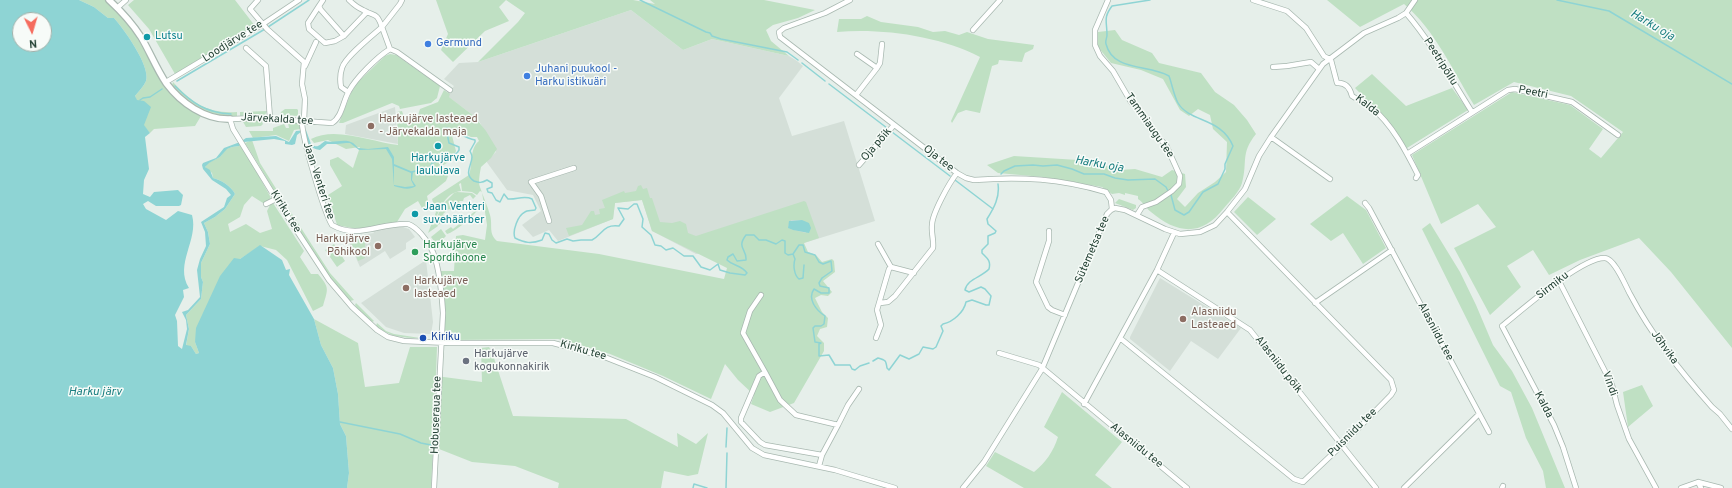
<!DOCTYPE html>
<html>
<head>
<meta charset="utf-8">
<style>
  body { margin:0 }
  #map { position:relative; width:1732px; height:488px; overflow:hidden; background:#e6efea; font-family:Overpass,sans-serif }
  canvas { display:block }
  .north { position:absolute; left:12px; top:12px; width:40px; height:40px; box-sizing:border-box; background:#f7fbf8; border:1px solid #a3b1aa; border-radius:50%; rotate:175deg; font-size:11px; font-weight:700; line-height:16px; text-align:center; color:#244235 }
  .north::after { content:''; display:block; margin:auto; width:14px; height:18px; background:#f56c5e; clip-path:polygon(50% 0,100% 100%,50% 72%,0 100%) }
</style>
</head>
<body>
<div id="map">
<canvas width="1732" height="488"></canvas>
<div class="north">N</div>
</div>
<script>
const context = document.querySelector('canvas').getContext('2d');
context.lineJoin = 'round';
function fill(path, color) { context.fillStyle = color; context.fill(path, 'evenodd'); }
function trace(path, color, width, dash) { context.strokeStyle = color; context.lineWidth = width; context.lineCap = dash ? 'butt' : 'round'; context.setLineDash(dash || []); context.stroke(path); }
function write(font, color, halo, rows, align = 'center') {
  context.font = font + ' Overpass,sans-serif'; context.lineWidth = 3; context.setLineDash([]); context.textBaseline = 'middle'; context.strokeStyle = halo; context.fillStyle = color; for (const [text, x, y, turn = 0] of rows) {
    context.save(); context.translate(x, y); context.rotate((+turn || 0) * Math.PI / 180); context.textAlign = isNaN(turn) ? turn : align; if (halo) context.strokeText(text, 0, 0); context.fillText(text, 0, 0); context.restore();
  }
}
fill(new Path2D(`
  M631,10L683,50L712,39L789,56L797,61L803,66L779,98L792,136L844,121L875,221L804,243L696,254L652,231L642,200L615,203L613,219L558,241L549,230L533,237L522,225L541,211L533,195L507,190L486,161L496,152L478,119L446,95L454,86L444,79L459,63L478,62Z
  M395,107L398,144L345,134L346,125Z
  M400,226L409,229L415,237L406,243V249L390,259L385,251L360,267L346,235H358L374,233L373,231L384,228Z
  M426,260L433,322L431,334L404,333L386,327L361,303Z
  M1160,278L1241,328L1218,359L1191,341L1170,371L1130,339V337Z`), '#d4dfd8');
fill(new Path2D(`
  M79,0H105L131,27L161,80L172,95L187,107L201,116L195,126L154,129L150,133L143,125L135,96C139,91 144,86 146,81C151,66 123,28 114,18H108L94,7Z
  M134,0H235L255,26L175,74L149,29L128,5Z
  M436,0H633L655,4L650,0H764L815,10L798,18L773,25L766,30L771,41L789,56L712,39L683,50L631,10L478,62L518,22L525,13L506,0L499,7L509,21L485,31L453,62L441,50L448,34Z
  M1327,0H1732V348L1671,272L1639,238L1580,260L1549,275L1533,250L1507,266L1521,287L1490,315L1454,248L1496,227L1478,204L1441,224L1412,155L1512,92L1570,105L1603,129L1589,149L1601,158L1623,132L1571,96L1514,82L1474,105C1453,71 1435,30 1404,4L1360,27Z
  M867,16L881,22L918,27L933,32L945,31L959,35L967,32L988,39L1034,45L1033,49L1025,53L1022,62L999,60L998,64L992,66L980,113L966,110L958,113L952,123L951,121L980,57C940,36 882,28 837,32L839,19H861Z
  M1115,30L1122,40L1152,53L1159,63L1201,73L1215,92L1234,105L1247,120L1256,134C1240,154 1248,161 1242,183C1240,191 1230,201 1224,208C1202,237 1177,234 1151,212C1146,208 1143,202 1138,199V196L1125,193V195L1119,193L1112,194L1102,187L1043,177L998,173L987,165L1014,156L1078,160L1099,163L1119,170L1135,169L1162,177L1172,170L1185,174L1186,187L1177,199L1185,207L1198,193L1215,182L1226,172L1227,142L1213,129L1210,115L1198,109L1189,116L1180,110L1163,79L1141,70L1111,63L1098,47V32Z
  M390,54L396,55L440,86L437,98L431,103L400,109L399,106L392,103L343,123H339L351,93L358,82L385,56Z
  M1372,74L1406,106L1452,88L1468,110L1407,148L1387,121L1355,88Z
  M173,82C192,103 208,114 237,112V116C210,117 189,106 172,86Z
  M444,90L450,94L449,97L474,116L486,131L497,149L491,158L481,167C480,172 479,177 479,183C479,186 488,207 490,215C493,225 488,233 497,241L599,254L724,279L727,268L652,231L642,200L615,203L613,219L569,236L566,228L582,225L591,211H594L595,215L600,214L599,209L605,208L602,200L624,191L625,193L636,191L638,186L641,185L643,189L647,188L650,198H652L660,222L672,223L680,221L686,224L688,233L696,236L804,201L806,202L819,238L804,243L808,252L816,255L822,262L832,259L834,261L835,272L823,281L832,292L828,296L821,295L815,298L822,312L828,318L827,327L820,329L817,336L824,343V351L794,403L770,412L751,404L754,395L738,380L725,364L711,399L663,376L610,354L558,339L453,340L444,335V309L440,271H454L456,236L463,235L485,240L487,225L482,192L480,191L477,195L472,192L462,191L461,183L459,184L461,191C445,193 441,207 435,220L438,226L428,233L436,212L432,199L469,175C473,165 469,149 479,141L477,137H471L450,128L456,151L450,161L442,166L448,176L446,181L427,196L429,205L427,209L423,210L418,201L405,209L397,222L357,229L337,225L328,195L342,186L330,165V160L338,157L353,168L360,147L346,149L328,140L314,143L311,139C335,126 372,142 398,145L397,112L402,111L405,120L417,118L420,109L438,102ZM791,220H802L806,233L790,229L788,226Z
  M285,109H297L298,110V116L280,115L281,112Z
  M267,111L265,115L240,116V112Z
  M242,120H261L263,124L261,126L246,127Z
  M291,122H297L301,129L294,130L289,141L276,135L253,138L249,131H273V128L284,124L286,128H289L288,123Z
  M252,140L260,163L285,203L330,273L354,300L350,301C307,255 279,196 245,143Z
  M241,144L270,196L271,200L263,203L252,196L244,205L240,217L228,224L230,232L246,224L260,233L272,229L267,211L270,205L273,203L304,251L300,257L311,274H318C330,288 328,289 323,306L313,311L287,260L276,250L260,246L240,259L195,342L199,353L196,354L191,346H186L189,329L186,315L201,299L203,282L201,277V263L210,244L208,232L204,223L215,217L225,209L235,194C231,186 221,180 213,178L212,173L205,167L208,163L220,157L226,149L232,147L239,146Z
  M457,192L472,193L476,196L473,199L470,195L464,198L463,201H459L460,203L451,207L452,209L451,210L449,209L443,214L444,216L440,219L443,222L438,225L436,220L442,205L454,193Z
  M1347,196L1366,210L1386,248L1363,264L1343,233L1331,241L1310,224Z
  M1248,197L1276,219L1257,235L1234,212Z
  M1119,199L1136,205V208L1133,210L1115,203Z
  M479,208C474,216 455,232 447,234L445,231L451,227L453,229Z
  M1430,223L1460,272L1476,305L1493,345L1512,371L1532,408L1565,488H1546L1543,471L1526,438L1511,392L1500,386L1422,229Z
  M441,229L446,236L437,245L431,237Z
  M349,237H365V258L358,261Z
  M334,244L345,261L337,267L325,250Z
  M356,303L374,321L372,322L357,308L355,305Z
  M314,319L358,343L365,387L399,383L410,347H437L436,376L482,382L481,348L489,347L492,352L513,416L626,419L678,447L677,433L696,444L708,433L698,474L688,476L664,471L661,488H558L559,483L515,466L472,462L439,449H433L431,488H347L349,473L346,436L340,424L338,394L333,368L321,345Z
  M377,323L386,331L394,334L420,338C403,338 390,337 376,326Z
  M1642,385L1653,406L1628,427L1623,392Z
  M1062,392L1122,442L1095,475L1112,488H1024L986,466L995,452L1034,472C1046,462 1053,452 1058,437L1044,427Z`), '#bfe0c3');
fill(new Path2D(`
  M0,0H79L94,7L108,18H114C123,28 151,66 146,81C144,86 139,91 135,96L137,100L144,101L151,107L144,125L150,133L145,137L149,169L144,180L143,194L150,197L154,192L178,190L183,195L181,205L179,206H156L148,201L143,204L146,209L166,220L178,211L192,215C199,240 174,264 189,288L183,290L184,297L175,315L177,321L178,346L182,349L187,329L186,320L182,312L188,310L200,297L197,270L200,259L206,246L205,232L201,222L224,207L227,198L231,195L226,189L212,180L203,169L202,165L203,163L216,158L224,148L240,142L246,138L276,136L289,142L296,131L306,130L311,144C318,149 319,145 325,141C337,144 349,135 358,148L368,149L388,147L394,157V164L413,172L412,180L416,186C409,191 401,188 394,186L392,159L386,149L359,150L350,143H346L337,144H327L320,150C309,149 307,140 301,132L297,135L295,144L292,145L285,144V141L274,139L244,142L239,146L232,147L227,149L220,157L209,163L205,167L210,170L213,178C221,180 231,186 235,194L225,209L215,217L204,223L208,232L210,244L201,263V277L203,282L201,299L186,315L189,329L186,345L191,346L196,354L199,353L195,342L196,328L220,276L234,258L240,259L260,245L282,260L286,270L290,269L289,275L314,319L321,345L333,368L338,394L340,424L346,436L349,473L347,488H0ZM20,20H44V44H20ZM394,166L411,173V180L414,186L405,187L394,185Z
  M802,220L809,223L811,228L809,233L793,230L788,228L789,221Z`), '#8ed4d4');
trace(new Path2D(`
  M640,0L706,32L710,33L712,36L721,39L787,52L798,60
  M1150,0L1112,6C1103,18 1107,21 1107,35C1107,38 1105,41 1106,44C1113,72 1149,64 1169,76C1172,84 1174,96 1178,103C1190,123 1221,117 1233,146L1225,164V169L1218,184L1203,192L1189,212L1184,215L1175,210L1171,195
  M1557,0L1609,11L1732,84
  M802,63L825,81
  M177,81L265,29L309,0
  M829,84L887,128
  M175,86C192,103 206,113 231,114
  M140,100L143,98L150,97L162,89
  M892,132L950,176
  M412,172L430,167L432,163L457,153L459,150V147L449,143L446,128C456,130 464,138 475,140V142L470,151C471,153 472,155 472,157C472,165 463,174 474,181C479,183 482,183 487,180L492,183V187L487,189L488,192L492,193L496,200L500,202L504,194L508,199C516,200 524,195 532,199L536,208L535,210C532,211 527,210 525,212C518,215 512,231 515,238C525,243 531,244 542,240L545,233L549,234L552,240L556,243L567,239L573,241L581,240H592C603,234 603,224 619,226L624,219L618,208L628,209L634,204H637L643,219L642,227L651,235L655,245L661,246L666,250L673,248L684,256H693L701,267L710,270L718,264L720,270L730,273L745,275L747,273C742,265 733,266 727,260L728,257L733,254L737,261L746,260C747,249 736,248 746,235H754L759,240H766L776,244L782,240L785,241V253L788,255L793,254L799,245H803L805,252L815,255L819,262L823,264L831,261L832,271L822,278L819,283L820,286L829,288V293H821L814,289C807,299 816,310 825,316L824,324L821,326H815L813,328L815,342L821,343L819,344V356L829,355L835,365H850L852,369L855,370L860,366L869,363
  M1001,174L1004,171L1015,166L1033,165L1043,166L1057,165L1072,169L1084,174H1104L1115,178L1128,180L1155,179L1166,187L1168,191
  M955,180L993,209
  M793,254L795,259C793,265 794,275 799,279L803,278L804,265
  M873,361L878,358C886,360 886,361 887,368L889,370L900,355L909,359L919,354L923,347L933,349L936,347L943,331L941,326L943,324C953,322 964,312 966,302L972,300L986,305H989L991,296L985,289L981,287L969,292L965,290C967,279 982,277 989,269C991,261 988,259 982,253V250L988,244V236L995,233L996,231L988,224L987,219C994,208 1000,197 998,184
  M340,422L400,434L421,443L431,445
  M726,447L727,428
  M693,488L694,484L707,488
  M726,488L727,453`), '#8ed4d4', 1.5);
const minor = new Path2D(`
  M258,0L250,9L267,29L304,62L302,84L305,99L304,120
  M323,0L319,6L321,10L344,36L367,12
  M349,0C353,4 358,8 363,10C375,17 376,11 382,27
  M850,0L825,13L784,28L779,32L780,37L957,173L966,178L974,180C1022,176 1060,179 1106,192L1111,200L1112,209
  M1108,0L1095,30V45L1100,56L1113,71L1131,102L1143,115L1151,130L1166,145L1180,176L1179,184L1172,191L1156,202L1142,207L1137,215
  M1253,0L1287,11L1306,28L1324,56L1331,60L1337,83C1346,82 1350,88 1352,96C1358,100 1366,102 1371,107C1392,124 1406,151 1418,175L1416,178
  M319,6L308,23L309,29L325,43L335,41L344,36
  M117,8L126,0
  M1406,13C1432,43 1451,79 1472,112
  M382,27L400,4L402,0
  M973,30L1000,0
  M246,48L266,66L270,118
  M305,66L316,42
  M1273,67L1287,66L1311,62L1319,69
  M877,68L880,63L882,44
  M166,82L263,24L299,0
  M450,90L397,52L390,49C377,57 356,78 349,91C343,101 342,117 332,123L260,118L230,119L233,129L276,199L329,280L352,307L377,330L388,337L404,341L450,343H553L602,356L655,377L712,405L723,413L752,448L764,455L835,470L895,488
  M348,92L341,87C340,81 340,74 342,68C345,57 373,35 382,27L390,49
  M856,95L877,68L857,54
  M302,120C301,135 324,212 332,225C358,240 381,222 408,224C417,227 427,240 431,248C439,263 442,297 443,313L434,488
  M1271,137L1330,179
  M1407,154L1508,90L1515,89L1572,102L1618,135
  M859,165L894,125
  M1365,203L1369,208L1489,432
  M266,204L276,199
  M549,221L541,196L531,182L574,168
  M1049,231V241L1036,282L1048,307L1052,310L1065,315
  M891,267L914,273
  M1157,270L1250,330L1376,488
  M1559,281L1612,385L1617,405L1629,439L1656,488
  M761,295L750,311L743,333L765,372
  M880,303L888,302L895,296L933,248C934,240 931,233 932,225C932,214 949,183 957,173
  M1315,303L1392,250
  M876,338L881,325L877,310L889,269L891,267L878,244
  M1120,338L1294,479L1303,482L1342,445L1391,395L1394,390L1391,380L1227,212
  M999,353L1039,365L1187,488
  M1084,404L1157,270L1174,233
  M838,425L848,405L859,389
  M819,466L822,455L838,425L796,415L780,400L765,372L759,376L741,418V422L760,442L765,445L822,455
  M1698,482L1701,488
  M963,488L984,462L1042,369L1107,214L1111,210L1115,208L1125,210L1165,229L1180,234L1200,232L1215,225L1227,212L1245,189L1259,156L1271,137L1323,64L1364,33L1398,18L1406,13L1415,0
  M1404,488L1479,414
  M1502,488L1503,486
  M1576,488L1563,447L1554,425L1502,326C1522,310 1582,257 1605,258C1615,259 1625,285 1630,294C1652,336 1681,372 1712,407L1720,414L1732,429
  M1681,488L1698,482L1721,488`);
const tertiary = new Path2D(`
  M109,0C121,11 132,23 141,37C150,52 156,68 166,83C181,103 205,120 230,119`);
trace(minor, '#a8b8b0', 6);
trace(tertiary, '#a8b8b0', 8);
trace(minor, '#fff', 4.5);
trace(tertiary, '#fff', 5.5);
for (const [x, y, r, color] of [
  [147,37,4,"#0f9aa8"],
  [428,44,4,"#3f7fe0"],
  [527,76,4,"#3f7fe0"],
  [371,126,4,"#8d6e63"],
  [438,146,4,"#0f9aa8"],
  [415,214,4,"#0f9aa8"],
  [378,246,4,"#8d6e63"],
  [415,252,4,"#2e9e5b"],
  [406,288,4,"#8d6e63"],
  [1183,319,4,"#8d6e63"],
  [423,338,4,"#1a4fb4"],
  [466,361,4,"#6b7280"]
]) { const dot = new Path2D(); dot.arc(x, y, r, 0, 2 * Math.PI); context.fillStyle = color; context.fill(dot); trace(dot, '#f7fbf8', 1.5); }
write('11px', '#0d838f', '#f7fbf8', [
  ["Lutsu",155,37],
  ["Harkujärve",438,159,"center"],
  ["laululava",438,172,"center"],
  ["Jaan Venteri",423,208],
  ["suvehäärber",423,221]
], 'left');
write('11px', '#244235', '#f7fbf8', [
  ["Loodjärve tee",233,42,-32],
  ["Peetripõllu",1440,62,58],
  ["Peetri",1533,93,11],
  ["Kalda",1367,106,38],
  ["Järvekalda tee",277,120,3],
  ["Tammiaugu tee",1149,126,55],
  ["Oja põik",877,145,-49],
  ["Oja tee",938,159,38],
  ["Jaan Venteri tee",318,181,72],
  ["Kiriku tee",285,212,58],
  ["Sütemetsa tee",1093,250,-67],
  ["Sirmiku",1553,286,-38],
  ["Alasniidu tee",1435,332,62],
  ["Jõhvika",1664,348,54],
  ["Kiriku tee",583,351,16],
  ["Alasniidu põik",1278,365,52],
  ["Vindi",1609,384,70],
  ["Kalda",1543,405,62],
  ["Hobuseraua tee",437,415,-88],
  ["Puisniidu tee",1353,433,-45],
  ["Alasniidu tee",1136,446,39]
]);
write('11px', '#366cbe', '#f7fbf8', [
  ["Germund",436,44],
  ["Juhani puukool -",535,70],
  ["Harku istikuäri",535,83]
], 'left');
write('11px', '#785e54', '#f7fbf8', [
  ["Harkujärve lasteaed",379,120],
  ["- Järvekalda maja",379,133],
  ["Harkujärve",370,240,"right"],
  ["Põhikool",370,253,"right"],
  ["Harkujärve",414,282],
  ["lasteaed",414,295],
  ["Alasniidu",1191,313],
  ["Lasteaed",1191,326]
], 'left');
write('11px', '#27864d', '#f7fbf8', [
  ["Harkujärve",423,246],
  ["Spordihoone",423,259]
], 'left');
write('11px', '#164399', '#f7fbf8', [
  ["Kiriku",431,338]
], 'left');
write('11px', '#5b616d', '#f7fbf8', [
  ["Harkujärve",474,355],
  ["kogukonnakirik",474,368]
], 'left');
write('italic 12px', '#1b7f81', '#f7fbf8', [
  ["Harku oja",1652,26,31],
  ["Harku oja",1099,165,10],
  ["Harku järv",95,393]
]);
</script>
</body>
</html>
